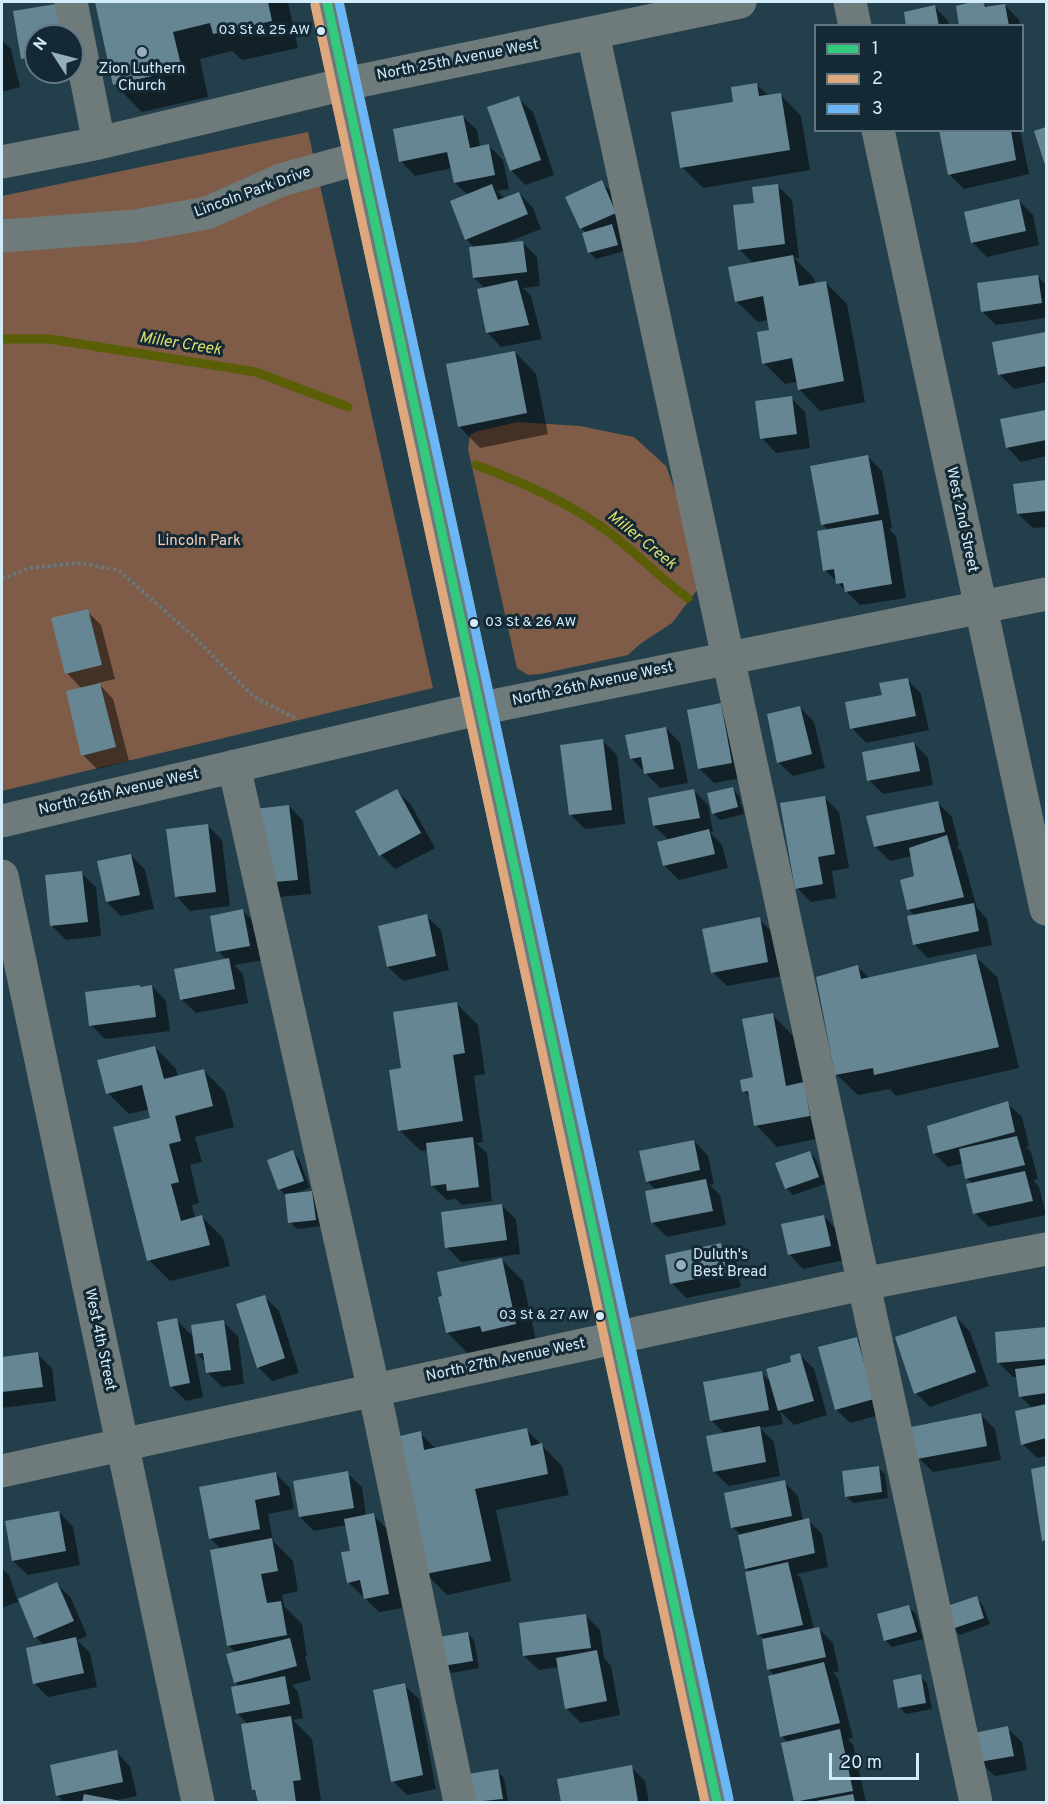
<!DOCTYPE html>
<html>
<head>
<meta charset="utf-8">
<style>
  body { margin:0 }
  #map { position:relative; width:1048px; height:1804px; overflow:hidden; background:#223f4b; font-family:Overpass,sans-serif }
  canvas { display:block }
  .frame { position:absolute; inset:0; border:3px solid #d3ecfa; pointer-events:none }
  .legend { position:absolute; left:814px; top:24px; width:210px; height:108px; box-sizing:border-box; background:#152934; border:2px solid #617783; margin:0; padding:8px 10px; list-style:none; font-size:18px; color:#d3ecfa }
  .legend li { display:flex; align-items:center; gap:12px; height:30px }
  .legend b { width:30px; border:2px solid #617783 }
  .north { position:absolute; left:24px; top:24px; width:60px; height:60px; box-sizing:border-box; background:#152934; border:2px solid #617783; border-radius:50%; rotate:306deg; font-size:16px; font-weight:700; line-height:24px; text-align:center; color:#d3ecfa }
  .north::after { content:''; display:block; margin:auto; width:21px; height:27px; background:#95afbd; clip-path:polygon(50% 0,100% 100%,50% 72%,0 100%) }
  .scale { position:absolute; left:829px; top:1753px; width:90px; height:27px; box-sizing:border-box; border:3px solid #d3ecfa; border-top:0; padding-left:8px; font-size:18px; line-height:21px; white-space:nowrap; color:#d3ecfa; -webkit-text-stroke:4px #152934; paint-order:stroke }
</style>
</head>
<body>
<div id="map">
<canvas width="1048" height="1804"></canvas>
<div class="frame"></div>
<ul class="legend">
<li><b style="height:8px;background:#33ca7d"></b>1</li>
<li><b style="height:8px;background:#dfa77e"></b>2</li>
<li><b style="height:8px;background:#6db6f5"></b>3</li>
</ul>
<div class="north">N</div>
<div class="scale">20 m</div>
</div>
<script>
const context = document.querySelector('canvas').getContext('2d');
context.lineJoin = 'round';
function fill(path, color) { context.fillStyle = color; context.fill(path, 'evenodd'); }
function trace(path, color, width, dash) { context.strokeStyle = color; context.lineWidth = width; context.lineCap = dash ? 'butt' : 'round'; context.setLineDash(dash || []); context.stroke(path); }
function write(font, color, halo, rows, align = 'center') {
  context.font = font + ' Overpass,sans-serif'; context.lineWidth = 6; context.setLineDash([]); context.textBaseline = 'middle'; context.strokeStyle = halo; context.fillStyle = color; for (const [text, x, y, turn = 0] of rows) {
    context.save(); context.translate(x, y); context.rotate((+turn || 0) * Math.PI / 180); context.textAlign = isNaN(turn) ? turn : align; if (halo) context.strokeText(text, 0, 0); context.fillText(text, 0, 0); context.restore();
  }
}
fill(new Path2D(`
  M308,132L433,688L2,791V196Z
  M518,422L580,426L634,437L666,466L694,542L701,585L672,623L640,644L628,655L541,674L528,675L517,668L468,449L470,435L478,431Z`), '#7e5c48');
fill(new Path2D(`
  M96,2H288L298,48L242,60L232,51L200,59L208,97L142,112L114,84Z
  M979,2L989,8L1005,5L1019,20L1020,26H961L957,7Z
  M56,5L72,36H36V72L23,58L14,13Z
  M934,6L948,21L949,26H907Z
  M2,40L11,49L20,87L2,92Z
  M757,85L769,96L780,94L801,116L810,170L703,188L682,167L735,103Z
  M518,98L533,112L554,175L525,185L511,170Z
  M462,116L477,130L480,147L489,146L503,160L509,189L497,191L505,199L519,193L533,208L541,229L505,243L522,242L537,257L540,286L523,288L531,296L542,339L501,347L487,332L485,288L474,278L475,248L466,239L468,195L455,183L452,168L415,176L401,161Z
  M940,130H1020L1029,174L964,189L949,174Z
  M601,182L616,196L629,227L619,232L624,251L596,259L589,252L586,233L581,228Z
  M778,186L792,200L799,258H794L814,278L815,285L826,283L847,304L865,402L820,411L799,389L798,382L785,384L764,363L771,332L769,320L758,322L736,301L754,264L739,249L755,204Z
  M1018,200L1033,215L1039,245L987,257L972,242Z
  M1037,276L1046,285V318L996,325L982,311Z
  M1046,334V382L1014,389L999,374L994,344Z
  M515,352L536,374L548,434L480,448L459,426Z
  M791,398L805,412L810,448L776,453L762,438Z
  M1046,411V456L1021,462L1007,447L1002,421Z
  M867,456L882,471L892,528L889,529L896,536L906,598L860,605L825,570L829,531L823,525Z
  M1046,481V527L1033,528L1018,514L1015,485Z
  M87,611L101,625L115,679L98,683L113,699L129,761L97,769L83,755L82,689L67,673Z
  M907,679L921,694L929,730L866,743L852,728L883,696Z
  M720,705L735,719L746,777L714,783L700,769Z
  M800,707L814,722L825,768L793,776L778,762Z
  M666,728L680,743L688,783L660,788L631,758Z
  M603,741L617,755L625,824L585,829L570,814Z
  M914,743L928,758L933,785L883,794L869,780Z
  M733,789L739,796L744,814L720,820L713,813Z
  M397,791L411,805L435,848L395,869L381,855Z
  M694,791L708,805L713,832H710L722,845L728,868L679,880L665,866L659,843L669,840L654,826Z
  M824,797L839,812L849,868L832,871L836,898L811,902L797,888Z
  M938,803L952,817L959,846L956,847L961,851L977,908L987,919L992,945L928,958L914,944L915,916L909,910L915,877L912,856L890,861L875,846Z
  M289,806L303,821L311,894L279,897L265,883Z
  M207,825L222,840L230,906L190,911L176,896Z
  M131,855L145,870L154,909L121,916L107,902Z
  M81,873L96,887L101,936L66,940L52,926Z
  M243,911L257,925L264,960L234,965L243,974L248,1003L196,1013L181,999L227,960L218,951Z
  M426,916L441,930L449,970L403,981L388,967L379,927Z
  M759,919L773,933L782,976L727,986L713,972Z
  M975,956L997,977L1019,1068L896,1096L890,1089L858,1095L836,1074L858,967L870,979Z
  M152,986L166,1001L170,1031L105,1039L91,1025Z
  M457,1004L478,1025L485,1074L474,1076L483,1142L476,1143L487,1153L492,1201L462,1205L456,1199L447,1200L432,1186L428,1150L421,1151L399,1130L403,1069Z
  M772,1014L793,1036L803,1084L825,1105L831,1136L777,1147L756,1125L750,1098L744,1091L754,1078Z
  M155,1047L176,1069L178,1077L204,1071L225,1092L234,1127L195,1137L202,1162L190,1165L199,1203L192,1205L195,1218L202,1217L223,1238L230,1266L170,1281L149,1260L152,1119L150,1109L129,1114L108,1093Z
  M1007,1103L1022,1117L1029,1146L1026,1147L1031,1152L1038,1179L1033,1180L1039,1187L1046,1215L989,1227L975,1213L973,1184L967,1178L964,1163L948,1167L934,1153Z
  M694,1141L708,1156L714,1184L710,1185L720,1195L726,1225L667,1237L652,1222L657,1191L647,1181Z
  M292,1152L299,1159L310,1188L296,1193L312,1192L319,1199L322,1226L297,1229L290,1222L286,1196L280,1189L269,1160Z
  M809,1152L816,1159L825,1184L793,1195L786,1188Z
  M501,1205L516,1219L520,1254L461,1262L447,1247Z
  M824,1216L838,1231L844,1260L803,1269L789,1254Z
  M721,1245L735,1259L741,1287L686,1298L672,1283Z
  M502,1260L523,1281L537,1345L468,1354L447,1332Z
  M264,1296L279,1311L299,1373L272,1381L258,1367Z
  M956,1317L970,1332L989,1386L930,1407L916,1393Z
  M176,1320L194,1337L223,1322L238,1336L244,1384L222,1387L208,1373L206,1363L194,1351L203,1397L186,1401L171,1386Z
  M1046,1328V1456L1037,1458L1023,1444L1033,1409L1020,1396L1018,1377H1013L999,1363L996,1333Z
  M857,1338L871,1352L887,1413L850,1423L836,1409Z
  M37,1354L52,1368L56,1401L2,1408V1359Z
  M800,1355L814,1369L827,1415L794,1425L780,1411L783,1424L760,1428L774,1442L780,1476L729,1486L714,1472L725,1434L712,1421L761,1373L772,1383Z
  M981,1415L995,1429L1001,1460L933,1472L919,1458Z
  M527,1430L562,1466L569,1495L496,1510L511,1581L447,1595L426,1574L420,1433L436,1449Z
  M878,1467L885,1474L888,1498L853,1503L846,1496Z
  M1046,1467V1543L1044,1540L1032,1470Z
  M347,1473L362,1487L366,1516L373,1515L387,1529L402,1608L379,1612L348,1582L352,1552L347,1525L314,1531L300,1517Z
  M276,1474L290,1488L294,1509L268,1514L273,1541L293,1561L298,1591L282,1595L284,1606L302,1624L307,1656H305L311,1680L292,1685L298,1692L303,1718L293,1720L312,1739L321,1801L314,1802H259L258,1794L253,1790L248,1724L238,1714L240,1686L235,1682L237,1653L229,1646L221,1549L210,1538Z
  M784,1482L798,1496L803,1521L808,1520L822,1534L828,1567L797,1574L801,1578L814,1629L818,1628L833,1643L839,1671L833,1673L838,1678L853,1738L848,1739L853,1745L866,1802L795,1801L788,1743L782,1736L775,1676L768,1669L763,1639L759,1634L750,1572L746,1568L741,1536L733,1527Z
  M59,1512L73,1527L80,1565L28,1575L13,1561Z
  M2,1568L9,1575L18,1601L57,1584L71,1598L87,1636L77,1640L90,1653L97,1687L48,1697L34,1683L44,1646L36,1637L20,1601L2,1608Z
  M976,1598L983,1605L990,1624L960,1635L953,1628Z
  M909,1607L916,1614L923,1639L892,1647L885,1640Z
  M585,1615L600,1630L604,1658L611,1666L620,1715L581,1723L566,1708L559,1667L539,1670L524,1656Z
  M467,1633L474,1640L479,1668L452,1673L445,1666Z
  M920,1676L927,1683L932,1709L906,1714L899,1707Z
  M404,1685L419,1699L436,1789L407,1795L393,1781Z
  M1007,1728L1022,1742L1027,1770L995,1776L980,1762Z
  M116,1752L130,1766L137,1796L112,1801L119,1802H64L57,1795Z
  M631,1767L645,1781L649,1802H563L559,1781Z
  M497,1771L504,1778L508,1802H474Z`), '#0007');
trace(new Path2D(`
  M2,339H49L256,372L348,407
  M476,465C521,482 564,500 603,528C633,549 658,577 688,598`), '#5a5e07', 9);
fill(new Path2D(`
  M95,2H268L272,21L213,34L210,23L173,32L182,69L113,85Z
  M972,2H983L985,7L1005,4L1009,26H959L956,6Z
  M56,4L62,36H36V56L21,59L13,11Z
  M935,5L939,26H906L904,12Z
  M757,83L759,96L781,93L790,150L680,168L671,112L733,102L731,87Z
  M519,96L541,160L510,171L487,107Z
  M463,115L470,148L489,144L495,175L454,183L447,152L399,162L393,129Z
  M1046,127V168L1034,131Z
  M939,130H1011L1016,160L948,175Z
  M602,180L616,213L580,229L565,197Z
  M492,184L498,200L519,192L528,214L465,240L450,201Z
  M778,184L785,244L738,250L733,205L754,203L752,187Z
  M1019,199L1026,231L971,243L964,212Z
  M612,224L618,245L588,253L582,233Z
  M523,241L527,272L473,278L469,247Z
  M793,255L799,286L826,281L844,381L798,390L792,358L762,364L757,332L769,330L763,296L735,302L728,267Z
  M1038,275L1042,303L981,312L977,283Z
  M517,280L529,325L486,333L477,289Z
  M1046,332V366L998,375L992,342Z
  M515,351L527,413L458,427L446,364Z
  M792,396L797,434L760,439L755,401Z
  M1046,410V440L1006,448L1000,419Z
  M868,455L879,514L821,525L810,466Z
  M1046,480V511L1017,514L1013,484Z
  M882,520L892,584L845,592L843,583L836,584L834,569L823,571L817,531Z
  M88,609L102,665L65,674L51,618Z
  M908,678L916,716L850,729L845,702L882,695L879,683Z
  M100,683L116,747L81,756L66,691Z
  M721,703L732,763L698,769L687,710Z
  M800,706L812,754L777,763L767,714Z
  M666,727L674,769L644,774L641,757L630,759L625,735Z
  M603,739L612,810L569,815L560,745Z
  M914,742L920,771L867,781L862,752Z
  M733,787L738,807L712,814L707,793Z
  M397,789L421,833L379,856L355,811Z
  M694,789L700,818L653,826L648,798Z
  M825,796L835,854L818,857L823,884L795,889L780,803Z
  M938,801L945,832L874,847L866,816Z
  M289,805L298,880L263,883L255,809Z
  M208,824L216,892L175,897L166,829Z
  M709,829L715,854L663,866L657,842Z
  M947,835L964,897L907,910L900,880L914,876L909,848Z
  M131,854L140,895L106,902L97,861Z
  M82,871L88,922L50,926L45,875Z
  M974,903L979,931L913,945L907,916Z
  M243,909L250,946L216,952L210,916Z
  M427,914L436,956L387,967L378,926Z
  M760,917L768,962L711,973L702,929Z
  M976,954L999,1047L874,1075L873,1068L835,1075L816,977L858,965L861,979Z
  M229,958L235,989L180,1000L174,969Z
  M140,985V987L152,985L156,1017L89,1026L85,992Z
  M457,1002L465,1053L453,1055L463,1121L398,1131L389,1070L401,1068L393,1012Z
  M773,1013L786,1086L804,1082L810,1116L754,1126L748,1091L742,1092L740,1080L753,1077L742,1019Z
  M155,1046L164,1079L204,1069L213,1106L175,1116L181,1141L169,1144L179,1182L171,1184L181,1221L202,1215L210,1245L147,1261L113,1127L150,1118L142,1085L106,1094L97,1060Z
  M1008,1101L1015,1132L933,1154L927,1126Z
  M1017,1136L1025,1165L965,1179L959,1149Z
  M473,1137L479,1187L447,1191L446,1184L431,1186L426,1143Z
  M694,1140L700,1170L646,1182L639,1151Z
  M293,1150L304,1181L278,1190L267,1160Z
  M810,1151L819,1177L785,1189L775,1163Z
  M1025,1171L1033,1201L973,1214L966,1184Z
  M706,1179L713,1211L651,1223L645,1191Z
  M312,1191L316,1220L288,1223L285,1194Z
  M502,1204L507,1240L445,1248L441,1212Z
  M824,1215L831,1246L788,1255L781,1224Z
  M721,1243L727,1273L670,1284L665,1255Z
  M502,1258L516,1324L482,1332L480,1326L446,1333L438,1297L442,1296L437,1272Z
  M265,1295L285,1358L257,1368L236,1304Z
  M956,1316L976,1372L914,1394L895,1337Z
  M177,1318L190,1383L170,1387L157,1322Z
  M224,1320L231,1370L206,1373L203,1353L195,1354L191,1325Z
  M1046,1327V1359L997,1363L995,1332Z
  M857,1337L874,1399L835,1410L818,1347Z
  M38,1352L43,1387L2,1392V1357Z
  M800,1353L814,1401L778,1411L766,1369L791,1362L790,1356Z
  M1046,1365V1393L1019,1397L1015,1369Z
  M762,1371L769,1410L710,1421L703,1382Z
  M1046,1404V1438L1021,1445L1015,1411Z
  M981,1413L987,1446L917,1459L911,1427Z
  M760,1426L766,1462L713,1472L706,1436Z
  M527,1428L531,1446L542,1443L548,1474L475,1489L491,1561L425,1574L396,1437L421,1431L424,1450Z
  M879,1466L882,1492L845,1497L842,1471Z
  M1046,1466V1540L1042,1541L1031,1469Z
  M348,1471L354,1508L299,1517L293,1481Z
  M276,1472L280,1495L255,1500L260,1529L209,1539L199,1487Z
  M785,1480L792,1516L731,1528L724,1493Z
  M59,1511L66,1551L12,1561L5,1521Z
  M374,1513L389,1594L364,1599L360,1580L347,1583L341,1552L350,1551L344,1519Z
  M809,1518L815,1553L745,1569L738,1535Z
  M272,1538L278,1571L261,1574L267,1603L281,1601L287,1635L227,1646L210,1550Z
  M788,1562L803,1625L757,1635L745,1572Z
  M57,1582L74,1621L34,1638L18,1599Z
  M977,1596L984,1618L952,1629L944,1607Z
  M909,1605L917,1632L884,1641L877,1614Z
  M586,1614L591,1648L523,1656L519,1623Z
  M819,1627L826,1657L767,1670L762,1639Z
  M468,1632L473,1661L443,1666L439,1637Z
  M76,1637L84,1673L33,1684L26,1648Z
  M290,1638L297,1666L234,1683L226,1654Z
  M597,1650L607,1701L565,1709L556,1658Z
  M824,1662L840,1723L780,1737L768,1676Z
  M921,1674L926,1703L898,1708L893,1680Z
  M285,1676L290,1704L236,1714L231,1687Z
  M405,1683L423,1775L391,1782L373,1690Z
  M291,1716L301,1780L293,1781L296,1802H258L255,1790H252L241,1724Z
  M1008,1726L1014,1756L979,1762L974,1733Z
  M840,1729L853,1791L794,1802L781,1743Z
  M117,1750L123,1782L56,1796L50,1765Z
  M632,1765L638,1802H561L557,1779Z
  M498,1769L503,1799L473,1802L468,1774Z
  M84,1794L121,1801V1802H82Z
  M853,1794L855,1802H816V1801Z`), '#678694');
trace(new Path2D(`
  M2,579L30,568L78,563L118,570L192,635L254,697L297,719`), '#6a787b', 4, [3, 3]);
trace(new Path2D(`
  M71,2L99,143
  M850,2L855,26
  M593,34C724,623 849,1213 976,1802
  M878,130L1046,909
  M2,162L99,143L345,84L740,2
  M2,236L135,226L207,213L281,180L360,158
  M234,766L380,1418L460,1802
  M2,821L478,709L1046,594
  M2,876L198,1802
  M2,1471L863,1284L1046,1249`), '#6f7b7b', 33);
trace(new Path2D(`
  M327,2L717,1802`), '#697b7d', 33);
trace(new Path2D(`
  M327,2L717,1802`), '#33ca7d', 9);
trace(new Path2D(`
  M315,5L705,1802`), '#dfa77e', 9);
trace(new Path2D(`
  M339,2L729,1799`), '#6db6f5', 9);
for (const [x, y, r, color] of [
  [321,31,5,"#d3ecfa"],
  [142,52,6,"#95afbd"],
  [474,623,5,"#d3ecfa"],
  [681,1265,6,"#95afbd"],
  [600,1316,5,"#d3ecfa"]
]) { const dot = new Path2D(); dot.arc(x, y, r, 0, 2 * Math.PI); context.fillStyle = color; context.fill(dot); trace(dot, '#152934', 2); }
write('14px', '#d3ecfa', '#152934', [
  ["03 St & 25 AW",310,31],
  ["03 St & 26 AW",485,623,"left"],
  ["03 St & 27 AW",589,1316]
], 'right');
write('15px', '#d3ecfa', '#152934', [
  ["North 25th Avenue West",458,61,-11],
  ["Lincoln Park Drive",253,193,-20],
  ["West 2nd Street",961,520,78],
  ["North 26th Avenue West",593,685,-12],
  ["North 26th Avenue West",119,793,-13],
  ["West 4th Street",99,1340,78],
  ["North 27th Avenue West",506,1361,-12]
]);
write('15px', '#d3ecfa', '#152934', [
  ["Zion Luthern",142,70],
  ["Church",142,87],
  ["Duluth's",693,1256,"left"],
  ["Best Bread",693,1273,"left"]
]);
write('15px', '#f7cfb9', '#152934', [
  ["Lincoln Park",199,542]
]);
write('italic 16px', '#dbdf70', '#152934', [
  ["Miller Creek",180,345,9],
  ["Miller Creek",641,541,39]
]);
</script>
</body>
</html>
